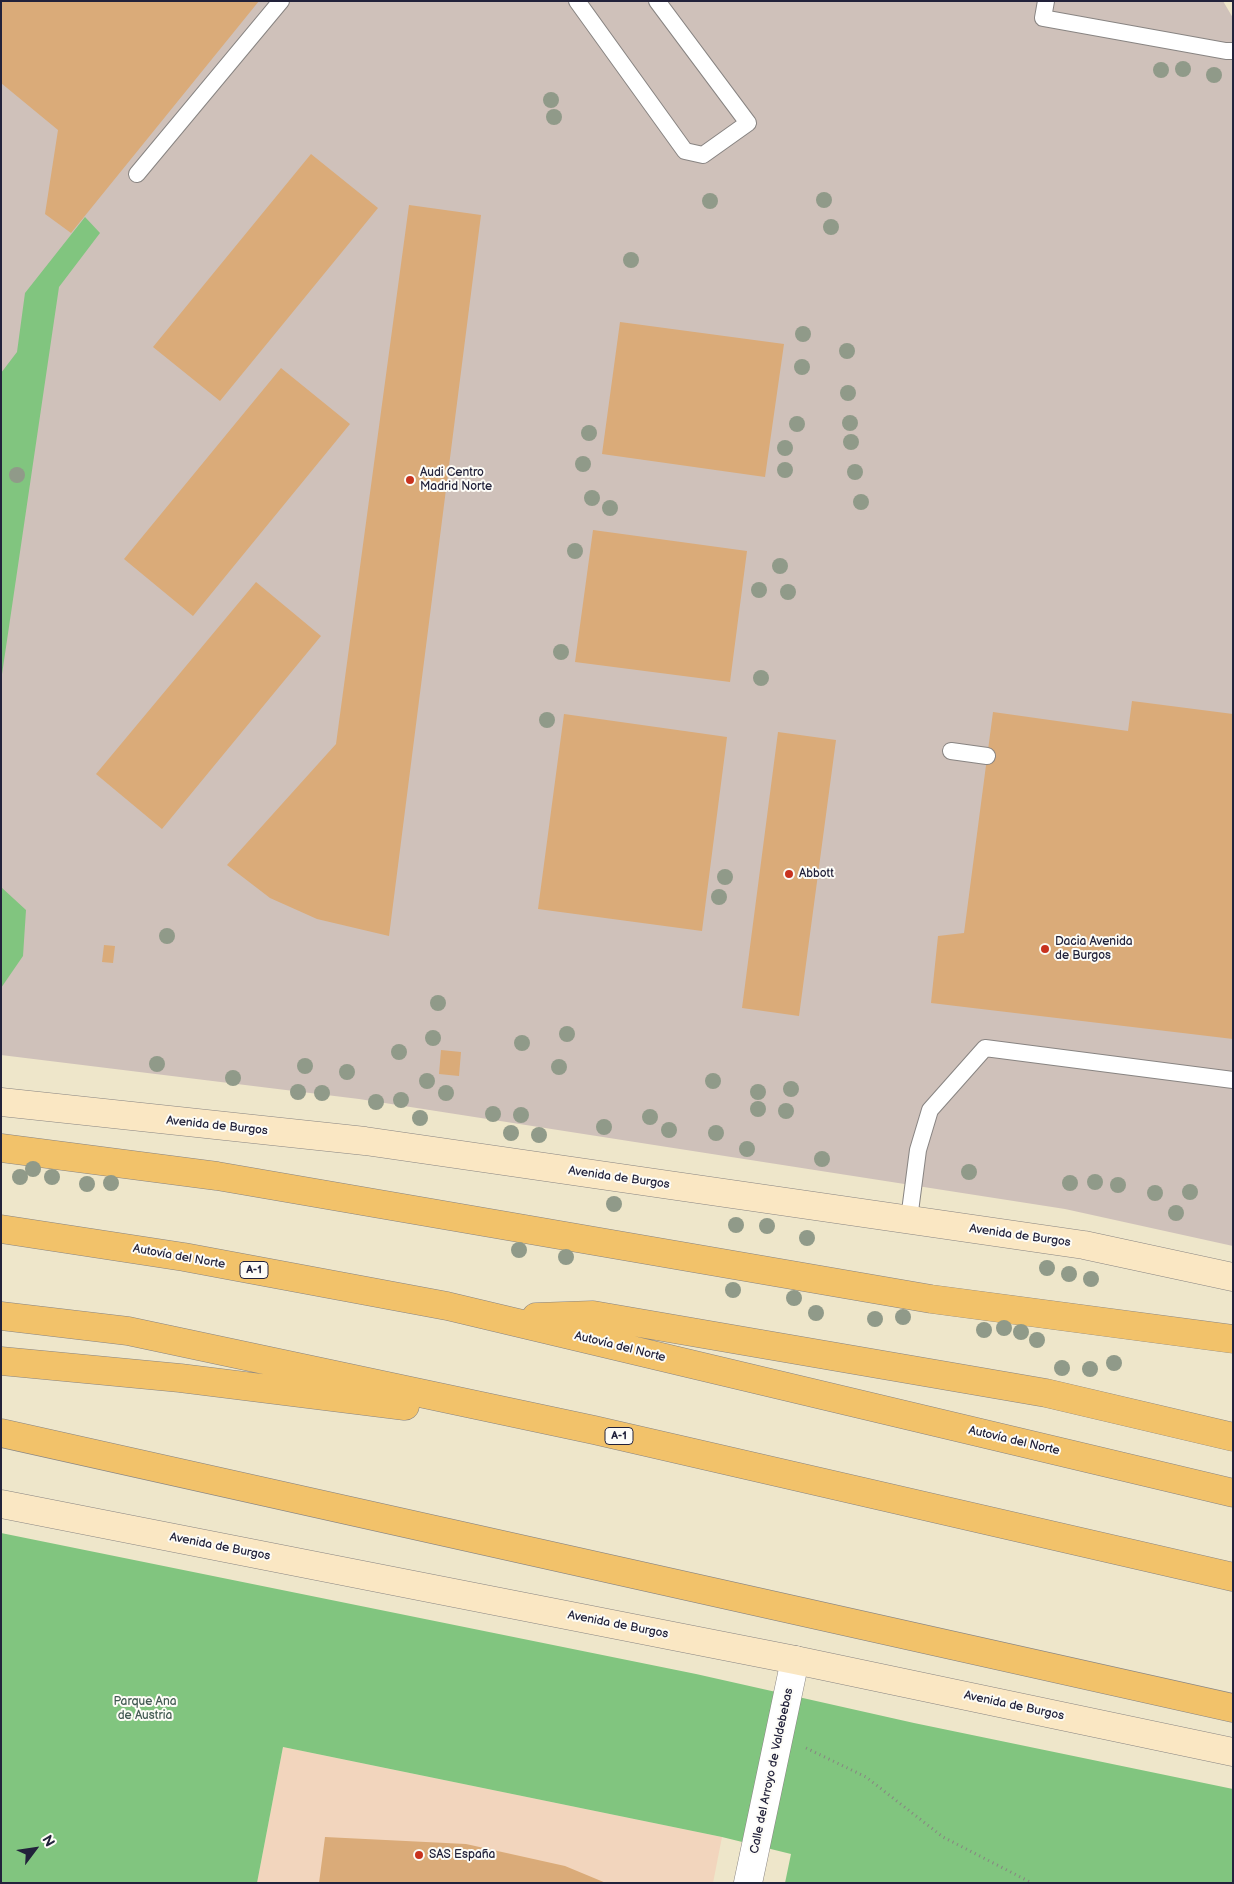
<!DOCTYPE html>
<html>
<head>
<meta charset="utf-8">
<style>
  body { margin:0 }
  #map { position:relative; width:1234px; height:1884px; overflow:hidden; background:#eee6ca; font-family:"Balsamiq Sans",sans-serif }
  canvas { display:block }
  .frame { position:absolute; inset:0; border:2px solid #22223b; pointer-events:none }
  .north { position:absolute; left:10px; top:1824px; width:50px; height:50px; -webkit-text-stroke:4px #fdfcf7; paint-order:stroke; rotate:59deg; font-size:14px; font-weight:700; line-height:20px; text-align:center; color:#22223b }
  .north::after { content:''; display:block; margin:auto; width:18px; height:22px; background:#22223b; clip-path:polygon(50% 0,100% 100%,50% 72%,0 100%) }
</style>
</head>
<body>
<div id="map">
<canvas width="1234" height="1884"></canvas>
<div class="frame"></div>
<div class="north">N</div>
</div>
<script>
const context = document.querySelector('canvas').getContext('2d');
context.lineJoin = 'round';
function fill(path, color) { context.fillStyle = color; context.fill(path, 'evenodd'); }
function trace(path, color, width, dash) { context.strokeStyle = color; context.lineWidth = width; context.lineCap = dash ? 'butt' : 'round'; context.setLineDash(dash || []); context.stroke(path); }
function write(font, color, halo, rows, align = 'center') {
  context.font = font + ' "Balsamiq Sans",sans-serif'; context.lineWidth = 4; context.setLineDash([]); context.textBaseline = 'middle'; context.strokeStyle = halo; context.fillStyle = color; for (const [text, x, y, turn = 0] of rows) {
    context.save(); context.translate(x, y); context.rotate((+turn || 0) * Math.PI / 180); context.textAlign = isNaN(turn) ? turn : align; if (halo) context.strokeText(text, 0, 0); context.fillText(text, 0, 0); context.restore();
  }
}
fill(new Path2D(`
  M283,1747L722,1837L713,1883H257Z`), '#f2d5bd');
fill(new Path2D(`
  M1,1H1223L1233,18V1246L1065,1209L359,1099L1,1055Z`), '#cfc1ba');
fill(new Path2D(`
  M85,217L100,233L59,287L1,681V373L17,352L25,293Z
  M1,887L26,910L23,956L1,988Z
  M1,1533L696,1674L914,1723L1233,1789V1883H785L791,1854L722,1837L283,1747L257,1883H1Z`), '#81c57f');
fill(new Path2D(`
  M1,1H259L71,233L45,214L58,130L1,83Z
  M311,154L378,208L220,401L153,347Z
  M409,205L481,215L389,936L317,919L270,898L227,865L336,744Z
  M620,322L784,344L765,477L602,454Z
  M281,368L350,424L193,616L124,559Z
  M593,530L747,551L730,682L575,662Z
  M256,582L321,636L162,829L96,774Z
  M1132,701L1233,714V1039L931,1003L938,936L964,933L993,712L1128,731Z
  M564,714L727,737L702,931L538,909Z
  M778,732L836,740L799,1016L742,1008Z
  M104,945L115,946L113,963L102,962Z
  M441,1050L461,1052L459,1076L439,1074Z
  M325,1837L466,1844L565,1866L606,1883H319Z`), '#daab79');
const lane = new Path2D(`
  M577,1L685,151L703,155L748,123L657,1
  M1046,1L1043,18L1226,51H1233
  M137,174L281,1
  M951,751L987,756
  M909,1219L918,1150L930,1110L985,1048L1233,1080`);
const street = new Path2D(`
  M748,1883L795,1660`);
const secondary = new Path2D(`
  M1,1102L365,1141L1084,1245L1233,1277
  M1,1504L795,1660L1233,1752`);
const highway = new Path2D(`
  M1,1148L217,1176L931,1299L1233,1339
  M1,1229L184,1257L447,1306L1233,1493
  M1,1316L128,1331L594,1430L1233,1577
  M536,1317L593,1315L1046,1393L1233,1437
  M1,1361L180,1378L405,1406
  M1,1433L1233,1708`);
trace(lane, '#888482', 18);
trace(street, '#888482', 29);
trace(secondary, '#888482', 29);
trace(highway, '#888482', 29);
trace(new Path2D(`
  M806,1748L866,1777L943,1837L1032,1883`), '#888482', 3, [1, 4]);
trace(lane, '#fff', 16);
trace(street, '#fff', 28);
trace(secondary, '#fae7c3', 28);
trace(highway, '#f2c26a', 28);
context.fillStyle = '#909a89';
for (const [x, y] of [
  [1183,69],
  [1161,70],
  [1214,75],
  [551,100],
  [554,117],
  [824,200],
  [710,201],
  [831,227],
  [631,260],
  [803,334],
  [847,351],
  [802,367],
  [848,393],
  [850,423],
  [797,424],
  [589,433],
  [851,442],
  [785,448],
  [583,464],
  [785,470],
  [855,472],
  [17,475],
  [592,498],
  [861,502],
  [610,508],
  [575,551],
  [780,566],
  [759,590],
  [788,592],
  [561,652],
  [761,678],
  [547,720],
  [725,877],
  [719,897],
  [167,936],
  [438,1003],
  [567,1034],
  [433,1038],
  [522,1043],
  [399,1052],
  [157,1064],
  [305,1066],
  [559,1067],
  [347,1072],
  [233,1078],
  [427,1081],
  [713,1081],
  [791,1089],
  [298,1092],
  [758,1092],
  [322,1093],
  [446,1093],
  [401,1100],
  [376,1102],
  [758,1109],
  [786,1111],
  [493,1114],
  [521,1115],
  [650,1117],
  [420,1118],
  [604,1127],
  [669,1130],
  [511,1133],
  [716,1133],
  [539,1135],
  [747,1149],
  [822,1159],
  [33,1169],
  [969,1172],
  [20,1177],
  [52,1177],
  [1095,1182],
  [111,1183],
  [1070,1183],
  [87,1184],
  [1118,1185],
  [1190,1192],
  [1155,1193],
  [614,1204],
  [1176,1213],
  [736,1225],
  [767,1226],
  [807,1238],
  [519,1250],
  [566,1257],
  [1047,1268],
  [1069,1274],
  [1091,1279],
  [733,1290],
  [794,1298],
  [816,1313],
  [903,1317],
  [875,1319],
  [1004,1328],
  [984,1330],
  [1021,1332],
  [1037,1340],
  [1114,1363],
  [1062,1368],
  [1090,1369]
]) { context.beginPath(); context.arc(x, y, 8, 0, 2 * Math.PI); context.fill(); }
for (const [x, y, r, color] of [
  [410,480,5,"#c8321e"],
  [789,874,5,"#c8321e"],
  [1045,949,5,"#c8321e"],
  [419,1855,5,"#c8321e"]
]) { const dot = new Path2D(); dot.arc(x, y, r, 0, 2 * Math.PI); context.fillStyle = color; context.fill(dot); trace(dot, '#fdfcf7', 2); }
for (const [x, y, w] of [
  [254,1270,28],
  [619,1436,28]
]) { const box = new Path2D(); box.roundRect(x - w / 2, y - 8.5, w, 17, 4); context.fillStyle = '#fdfcf7'; context.fill(box); trace(box, '#22223b', 1); }
write('bold 11px', '#22223b', null, [
  ["A-1",254,1270],
  ["A-1",619,1436]
]);
write('12px', '#22223b', '#fdfcf7', [
  ["Audi Centro",420,473],
  ["Madrid Norte",420,487],
  ["Abbott",799,874],
  ["Dacia Avenida",1055,942],
  ["de Burgos",1055,956],
  ["SAS España",429,1855]
], 'left');
write('12px', '#22223b', '#fdfcf7', [
  ["Avenida de Burgos",217,1126,6],
  ["Avenida de Burgos",619,1178,8],
  ["Avenida de Burgos",1020,1236,8],
  ["Autovía del Norte",179,1257,10],
  ["Autovía del Norte",620,1347,14],
  ["Autovía del Norte",1014,1441,13],
  ["Avenida de Burgos",220,1547,11],
  ["Avenida de Burgos",618,1625,11],
  ["Avenida de Burgos",1014,1706,12],
  ["Calle del Arroyo de Valdebebas",772,1771,-78]
]);
write('12px', '#435b53', '#fdfcf7', [
  ["Parque Ana",145,1702],
  ["de Austria",145,1716]
]);
</script>
</body>
</html>
